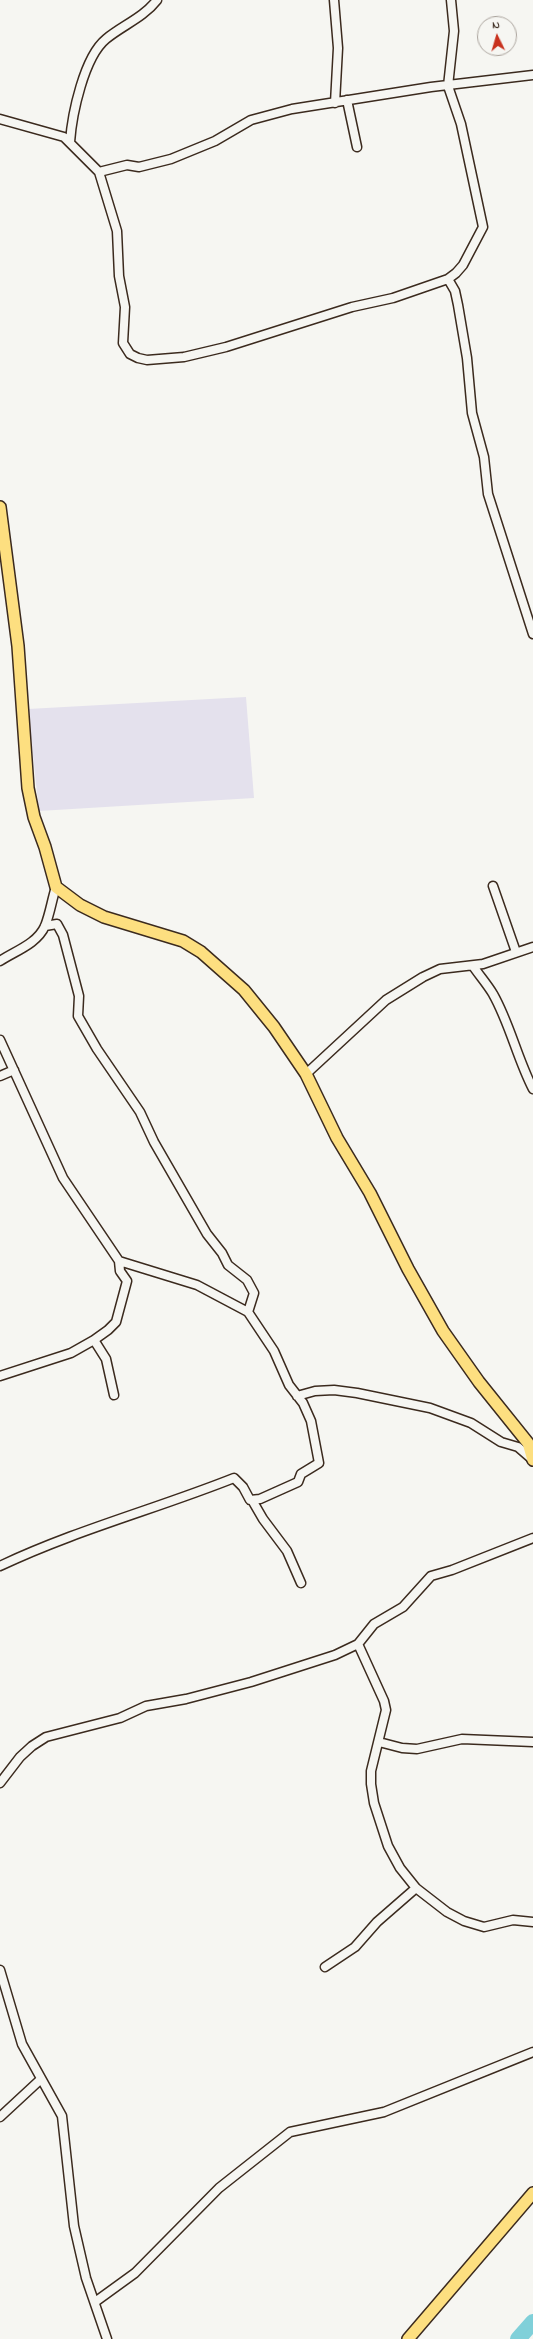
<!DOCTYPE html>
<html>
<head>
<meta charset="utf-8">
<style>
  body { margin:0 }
  #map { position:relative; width:533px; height:2339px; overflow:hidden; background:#f6f6f2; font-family:"Indie Flower",sans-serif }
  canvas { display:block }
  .north { position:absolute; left:477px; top:16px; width:40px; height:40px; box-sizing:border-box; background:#f6f6f2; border:1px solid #aba49d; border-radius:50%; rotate:355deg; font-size:11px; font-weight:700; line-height:16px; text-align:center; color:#3b2a1e }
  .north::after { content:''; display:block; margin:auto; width:14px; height:18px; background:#c8321e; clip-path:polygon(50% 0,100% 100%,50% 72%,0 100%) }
</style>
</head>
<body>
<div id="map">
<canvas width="533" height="2339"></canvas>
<div class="north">N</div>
</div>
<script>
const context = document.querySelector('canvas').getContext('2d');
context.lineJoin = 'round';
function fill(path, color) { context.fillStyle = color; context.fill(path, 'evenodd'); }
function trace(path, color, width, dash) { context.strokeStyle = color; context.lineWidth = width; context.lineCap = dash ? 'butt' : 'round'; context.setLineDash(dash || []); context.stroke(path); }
fill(new Path2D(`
  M246,697L254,798L39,811L28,709Z`), '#e4e1ed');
trace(new Path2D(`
  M518,2339L533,2322`), '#80d0d9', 16);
const minor = new Path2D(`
  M334,0L338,48L335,103
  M347,100L357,147
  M0,119L64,137L99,172L127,165L139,167L171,159L215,141L251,120L292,109L431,87L533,75
  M70,142C72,114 84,57 106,39C123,25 143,18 157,0
  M99,172L117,231L119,276L125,307L123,343L130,354L138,358L147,360L184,357L226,347L352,307L393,298L448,279L456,273L463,265L483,227L461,124L448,86L454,31L451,0
  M448,279L455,291L458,305L467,358L472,413L484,457L488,494L533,634
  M493,886L516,952
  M0,961C15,951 37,944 45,926C50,914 52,899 56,887
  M473,966C479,975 487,984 493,994C510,1024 517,1058 533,1089
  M0,1040L63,1178L119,1261L120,1271L127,1281L116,1322L108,1330L94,1340
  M306,1074L386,1000L423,977L440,969L483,964L533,947
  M0,1076L14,1070
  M119,1261L197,1285L248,1312
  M0,1376L71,1353L94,1340L106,1359L114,1395
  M297,1396L315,1391L334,1390L357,1393L430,1408L471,1423L501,1442L518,1447L533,1460
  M252,1500L263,1519L287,1551L301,1583
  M0,1566C76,1530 156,1509 234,1478L243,1487L250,1500L260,1499L298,1482L301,1474L319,1463L311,1421L303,1403L289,1385L274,1351L248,1312L254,1293L247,1280L228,1265L222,1253L207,1234L154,1142L140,1112L97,1049L78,1016L79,996L63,935L57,924L45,926
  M358,1644L384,1701L386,1710L371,1771V1784L374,1803L388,1846L400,1868L416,1888L447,1912L464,1921L484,1927L513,1920L533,1922
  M379,1742L402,1748L417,1749L462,1739L533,1742
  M0,1783L20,1757L32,1746L46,1737L120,1718L146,1706L186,1699L251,1682L335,1655L358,1644L374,1624L403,1607L431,1576L452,1570L533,1538
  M325,1967L355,1947L377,1922L416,1888
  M0,1970L22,2044L62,2116L74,2226L86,2278L107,2339
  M0,2117L41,2079
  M95,2302L135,2273L219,2188L290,2132L384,2112L533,2052`);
const major = new Path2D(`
  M0,507L18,646L28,788L34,817L45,847L56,887L80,905L104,917L183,941L201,952L244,990L274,1027L306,1074L337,1138L370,1193L408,1269L443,1331L479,1382L528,1443L533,1460
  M408,2339L533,2193`);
trace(minor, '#3b2a1e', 11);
trace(major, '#3b2a1e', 14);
trace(minor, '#f6f6f2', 8);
trace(major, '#fddf80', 11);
</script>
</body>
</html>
